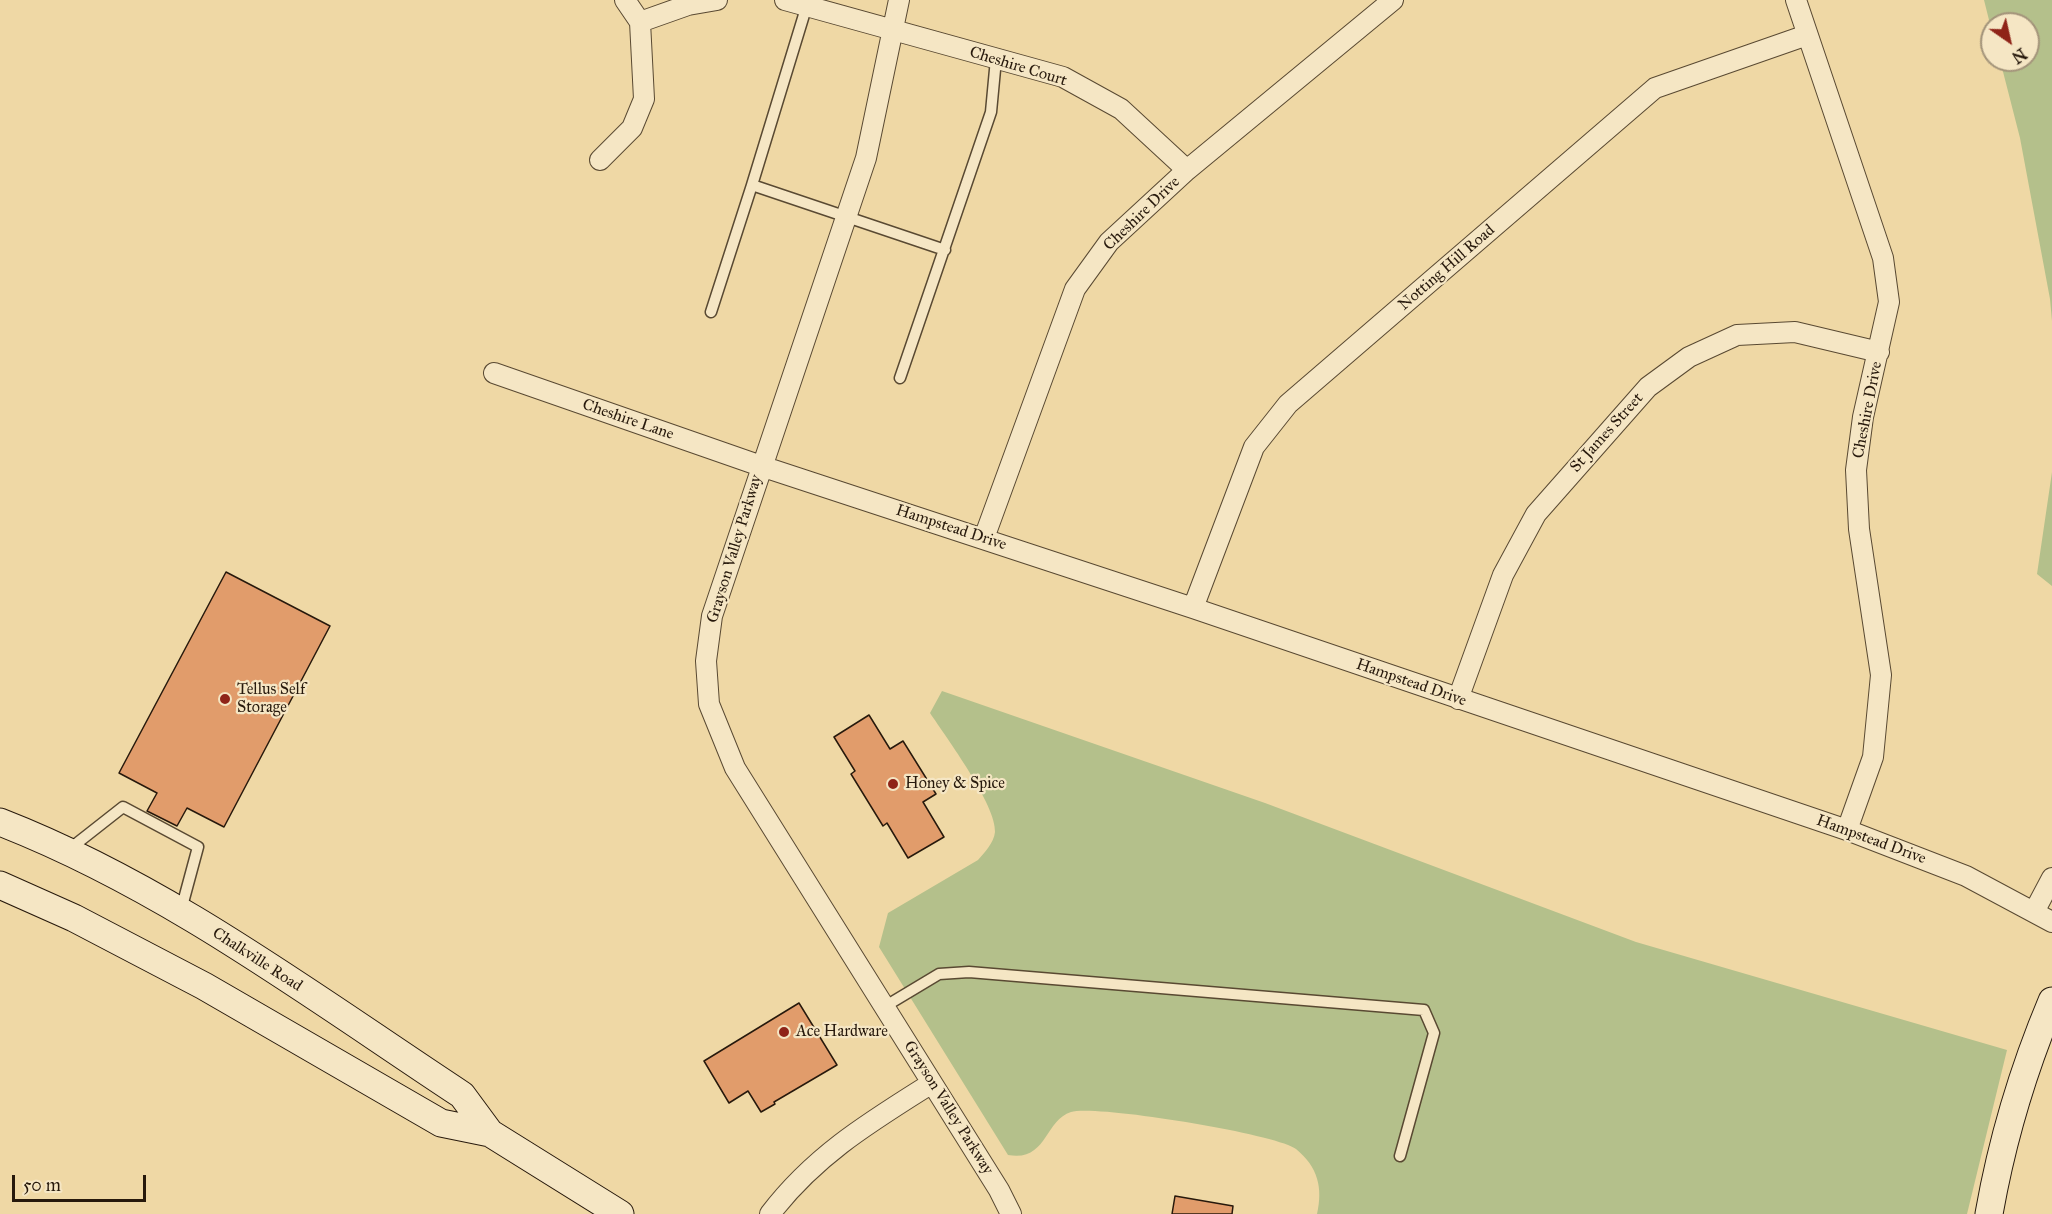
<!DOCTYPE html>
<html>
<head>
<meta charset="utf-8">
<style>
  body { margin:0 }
  #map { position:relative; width:2052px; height:1214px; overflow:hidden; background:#efd8a5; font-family:"IM FELL Great Primer",serif }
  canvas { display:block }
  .north { position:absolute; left:1980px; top:12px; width:60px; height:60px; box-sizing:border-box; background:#f5e6c4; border:2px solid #a3947a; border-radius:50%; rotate:146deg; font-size:16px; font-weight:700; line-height:24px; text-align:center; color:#27190c }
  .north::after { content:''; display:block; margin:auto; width:21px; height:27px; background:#8f2418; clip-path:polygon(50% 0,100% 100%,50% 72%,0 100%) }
  .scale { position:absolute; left:12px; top:1175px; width:134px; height:27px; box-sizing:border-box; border:3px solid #27190c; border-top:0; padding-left:8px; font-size:18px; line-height:21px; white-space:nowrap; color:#27190c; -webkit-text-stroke:4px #f5e6c4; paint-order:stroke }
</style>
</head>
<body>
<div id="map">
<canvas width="2052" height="1214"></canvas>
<div class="north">N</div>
<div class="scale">50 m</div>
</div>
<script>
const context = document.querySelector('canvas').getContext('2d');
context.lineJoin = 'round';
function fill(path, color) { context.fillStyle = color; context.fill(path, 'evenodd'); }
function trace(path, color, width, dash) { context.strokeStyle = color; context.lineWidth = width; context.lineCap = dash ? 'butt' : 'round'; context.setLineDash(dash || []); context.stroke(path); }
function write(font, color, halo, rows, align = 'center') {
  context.font = font + ' "IM FELL Great Primer",serif'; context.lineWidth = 4.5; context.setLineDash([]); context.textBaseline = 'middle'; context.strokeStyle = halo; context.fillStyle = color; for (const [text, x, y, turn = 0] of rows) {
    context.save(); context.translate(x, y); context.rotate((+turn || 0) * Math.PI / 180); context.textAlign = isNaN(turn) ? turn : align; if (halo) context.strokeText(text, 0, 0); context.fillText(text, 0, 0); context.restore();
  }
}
fill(new Path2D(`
  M1984,0H2052V321L2050,299L2020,138L2000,60H2028V24H1992V32Z
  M2052,472V586L2037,574Z
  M942,691L1265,803L1636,942L2007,1050L1967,1214H1317C1323,1188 1318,1167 1296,1149C1278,1134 1094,1104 1071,1112C1044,1121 1047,1162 1008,1155L879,947L888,913L978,860C984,853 994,843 995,832C997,806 946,737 930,713Z`), '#b4c08b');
const building = new Path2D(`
  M226,572L330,626L224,827L187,808L177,826L147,811L157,793L119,773Z
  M869,715L890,749L903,741L936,794L923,802L944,837L908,858L887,823L883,826L851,774L855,771L834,737Z
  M799,1003L837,1065L774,1102L775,1104L761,1112L748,1091L729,1103L704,1061Z
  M1175,1196L1233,1206L1232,1214H1172Z`);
fill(building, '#e19c6b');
trace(building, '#27190c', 1.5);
const lane = new Path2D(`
  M807,5L752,185L945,250
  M711,312L752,185
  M900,378L991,112L996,59
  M67,851L123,807L198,847L181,910
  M884,1007L939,974L969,972L1424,1010L1434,1033L1400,1156`);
const street = new Path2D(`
  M785,0L1063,77L1121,109L1187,170
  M899,0L866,158L712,616L706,661L709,704L735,768L999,1190L1011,1214
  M1796,0L1883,258L1889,302L1863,417L1856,470L1859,529L1881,675L1873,757L1847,830
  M640,22L688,5L717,0
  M600,160L632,128L644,99L640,22L625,0
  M494,373L761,466L1193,608L1847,830L1966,876L2052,922
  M984,538L1075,289L1109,242L1187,170L1393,0
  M1193,608L1254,447L1288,404L1655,88L1807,35
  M1458,699L1503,575L1536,514L1648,387L1689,357L1737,335L1795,332L1879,352
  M2034,912L2052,878
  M770,1214C815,1155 870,1122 932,1083`);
const secondary = new Path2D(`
  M0,822C167,887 313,997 462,1095L490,1133
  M0,885L74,918L204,986L441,1123L490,1133L620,1214
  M1989,1214C2002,1140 2023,1070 2052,1001`);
trace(lane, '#594932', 13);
trace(street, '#594932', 22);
trace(secondary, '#27190c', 29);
trace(lane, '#f5e6c4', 10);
trace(street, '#f5e6c4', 20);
trace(secondary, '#f5e6c4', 27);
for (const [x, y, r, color] of [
  [225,699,6,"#8f2418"],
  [893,784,6,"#8f2418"],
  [784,1032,6,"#8f2418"]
]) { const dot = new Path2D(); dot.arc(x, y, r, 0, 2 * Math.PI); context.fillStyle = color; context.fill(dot); trace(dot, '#f5e6c4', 2); }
write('16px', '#27190c', '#f5e6c4', [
  ["Cheshire Court",1018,67,17],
  ["Cheshire Drive",1142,214,-44],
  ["Notting Hill Road",1447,268,-41],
  ["Cheshire Drive",1868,410,-79],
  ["Cheshire Lane",628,420,19],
  ["St James Street",1607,433,-48],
  ["Hampstead Drive",951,528,18],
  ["Grayson Valley Parkway",735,549,-73],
  ["Hampstead Drive",1411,683,19],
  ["Hampstead Drive",1871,840,20],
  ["Chalkville Road",257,960,33],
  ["Grayson Valley Parkway",948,1108,58]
]);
write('16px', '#27190c', '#f5e6c4', [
  ["Tellus Self",237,690],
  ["Storage",237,708],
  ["Honey & Spice",905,784],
  ["Ace Hardware",796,1032]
], 'left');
</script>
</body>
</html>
